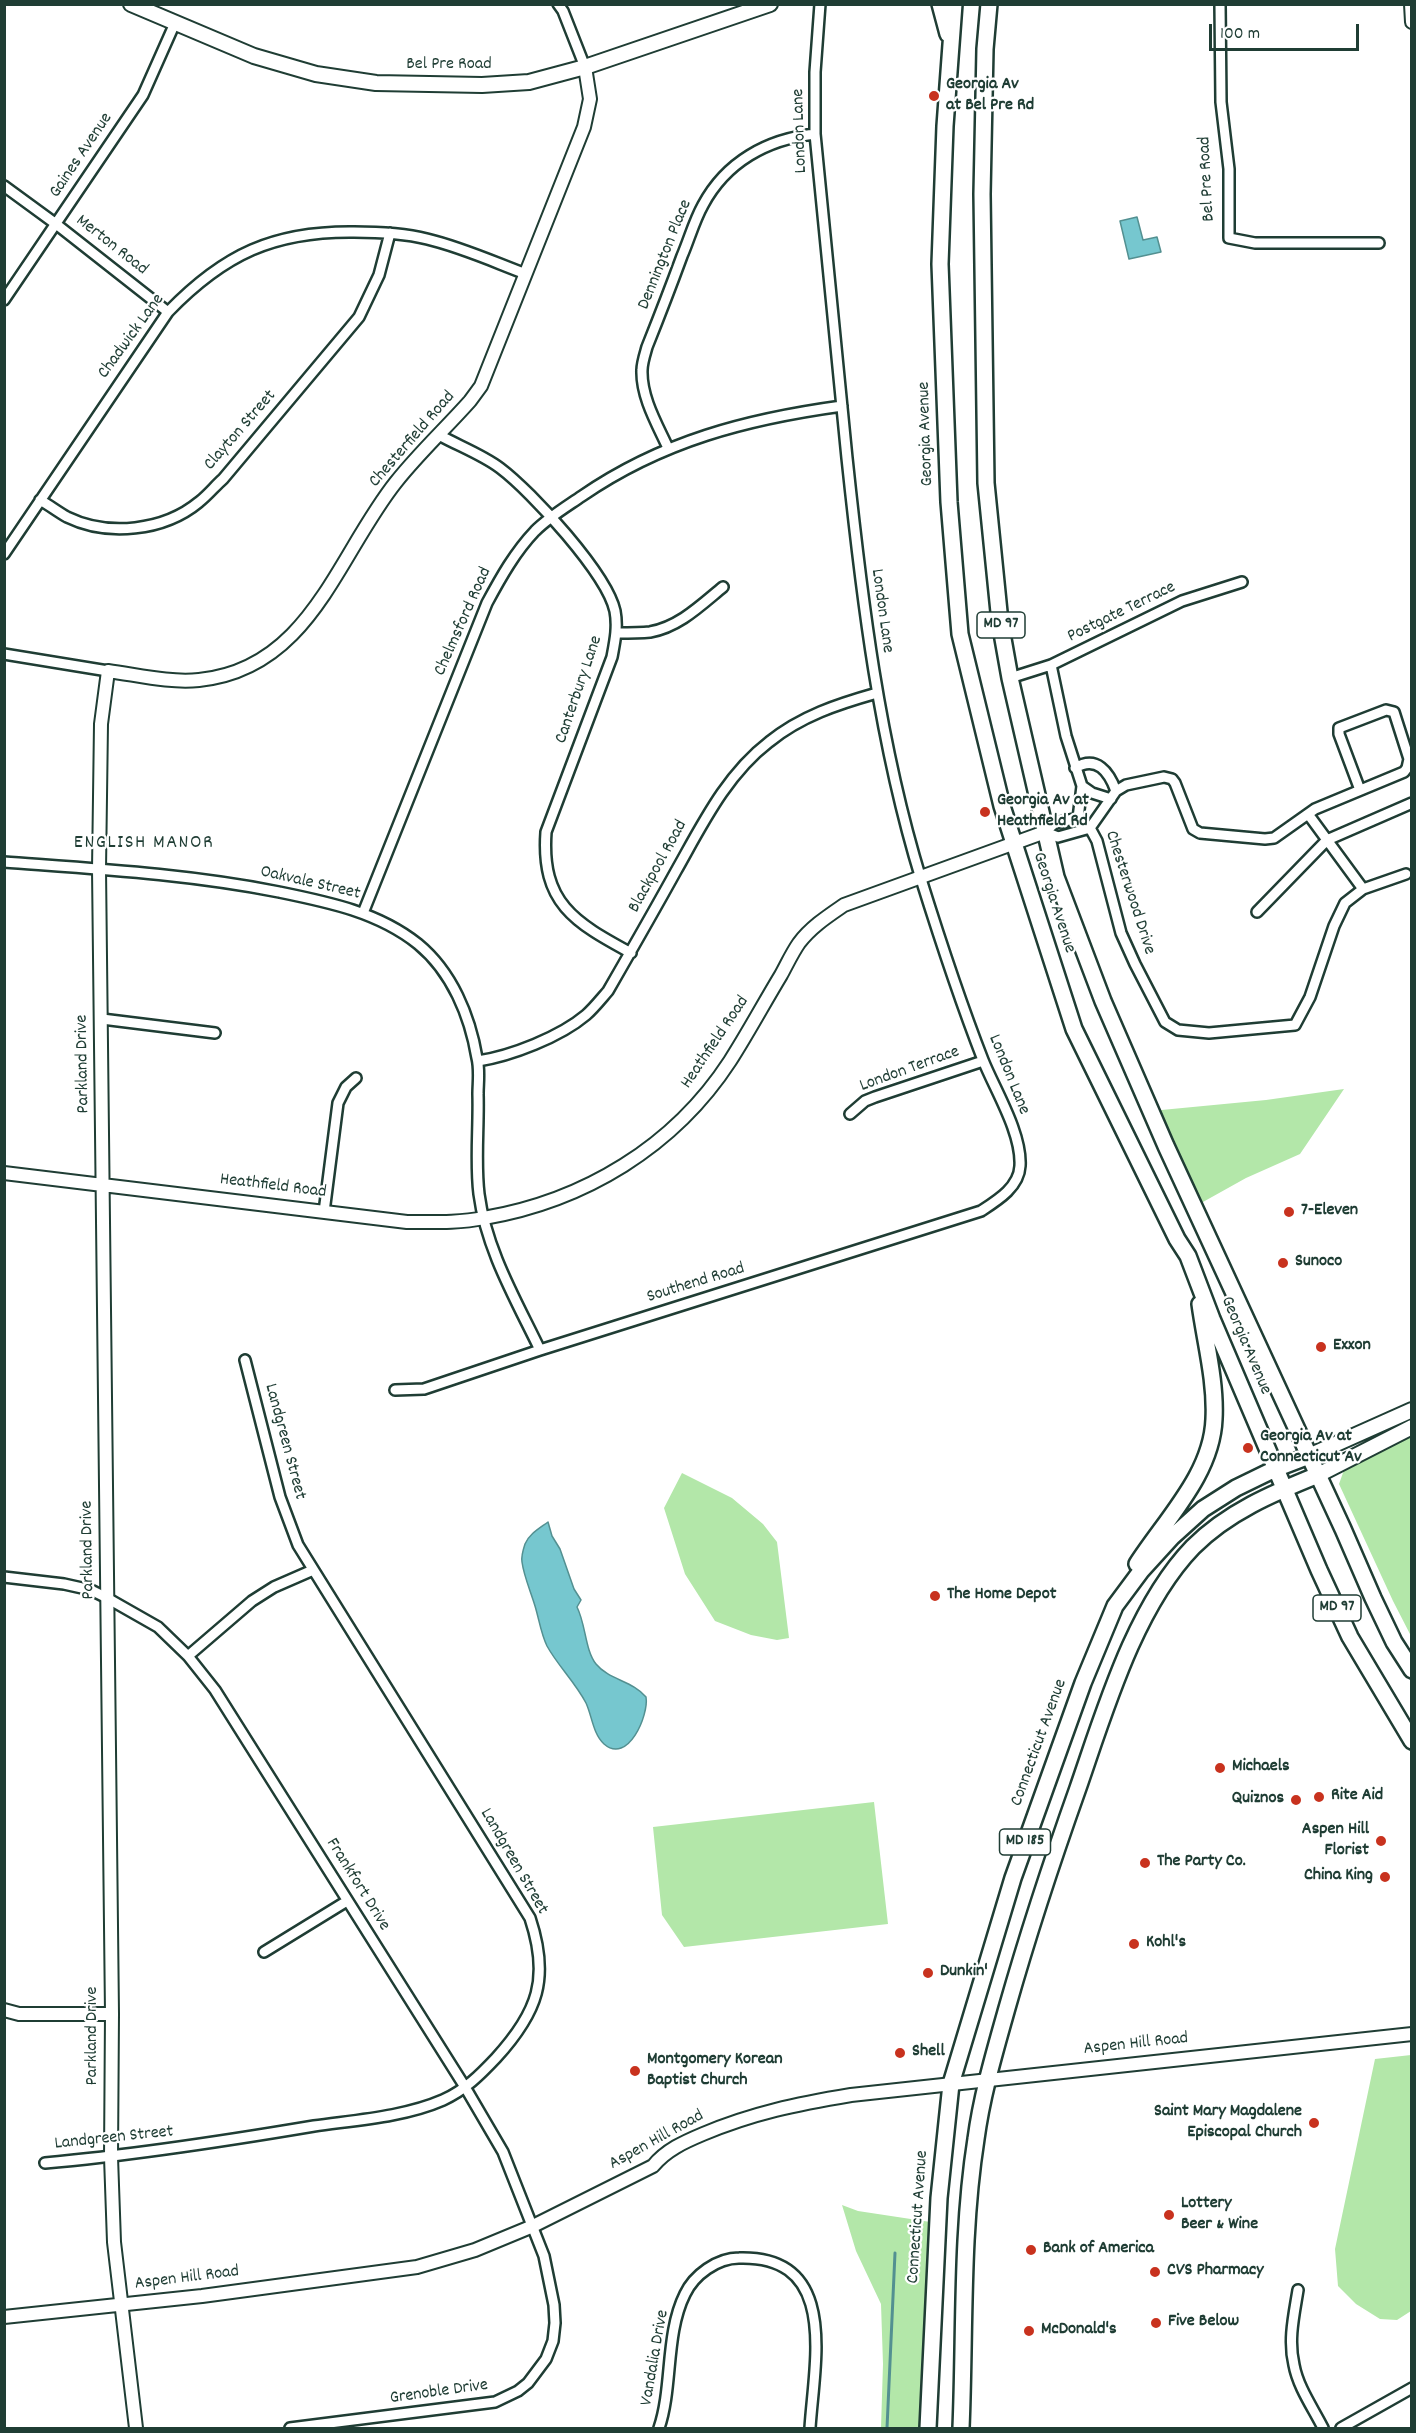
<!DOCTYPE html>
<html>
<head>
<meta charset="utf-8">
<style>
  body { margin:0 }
  #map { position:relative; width:1416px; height:2433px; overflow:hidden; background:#fff; font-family:Dekko,sans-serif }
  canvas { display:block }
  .frame { position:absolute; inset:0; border:6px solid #1f3d34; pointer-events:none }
  .scale { position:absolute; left:1209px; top:24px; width:150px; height:27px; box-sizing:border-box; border:3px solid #1f3d34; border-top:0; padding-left:8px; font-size:18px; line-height:21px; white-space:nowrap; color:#1f3d34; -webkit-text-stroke:4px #fff; paint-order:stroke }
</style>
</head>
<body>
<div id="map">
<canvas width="1416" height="2433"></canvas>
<div class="frame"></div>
<div class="scale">100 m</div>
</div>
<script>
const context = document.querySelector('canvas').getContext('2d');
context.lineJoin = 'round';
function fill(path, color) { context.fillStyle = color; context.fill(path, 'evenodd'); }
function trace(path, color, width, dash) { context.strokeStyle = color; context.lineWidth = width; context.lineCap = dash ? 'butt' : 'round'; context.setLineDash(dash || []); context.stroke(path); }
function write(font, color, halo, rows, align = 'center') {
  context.font = font + ' Dekko,sans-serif'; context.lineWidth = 4.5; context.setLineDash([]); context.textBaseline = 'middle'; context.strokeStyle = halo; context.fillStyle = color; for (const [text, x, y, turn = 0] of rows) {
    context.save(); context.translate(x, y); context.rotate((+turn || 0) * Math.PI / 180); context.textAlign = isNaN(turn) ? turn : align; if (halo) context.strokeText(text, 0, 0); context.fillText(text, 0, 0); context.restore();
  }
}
fill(new Path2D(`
  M1344,1089L1300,1154L1246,1178L1194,1207L1151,1111L1266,1100Z
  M1411,1436V1636L1393,1601L1339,1484L1344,1470Z
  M682,1473L732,1498L763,1524L777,1542L789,1638L777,1640L751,1635L715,1621L685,1574L664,1508Z
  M874,1802L888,1924L684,1947L662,1915L653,1827Z
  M1411,2055V2311L1397,2320L1380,2319L1356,2304L1338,2286L1335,2249L1375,2059Z
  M842,2205L858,2211L937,2223L928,2428H881L883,2364L881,2304L856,2251Z`), '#b3e7a9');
const water = new Path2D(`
  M1137,217L1143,240L1157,237L1161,252L1129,259L1120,221Z
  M548,1522L552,1536L560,1549L574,1589L581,1600L577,1607C586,1625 585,1650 596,1664C609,1680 633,1681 646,1697C649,1715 628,1765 604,1744C593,1734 592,1716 586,1703C575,1682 558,1666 547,1646C541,1634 539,1619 535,1606C531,1592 524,1577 522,1562C521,1556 523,1550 525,1544C529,1534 540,1528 548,1522Z`);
fill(water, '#76c7cf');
trace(water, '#539091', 1.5);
trace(new Path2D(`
  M887,2428L895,2253`), '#539091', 3);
const minor = new Path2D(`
  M558,4L563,11L585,67
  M1220,4L1221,102L1229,169V238L1255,243H1379
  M4,186L56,224L168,312
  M4,300L143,95L175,23
  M439,435C459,446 483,455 500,468C532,492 607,574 615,611C618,627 615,641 612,657L546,832C541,903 574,922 631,953
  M668,448C657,424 641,397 642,370C642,363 645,354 647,347C659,317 671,286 682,256C689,240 694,221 703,205C726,162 767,139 815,134
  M40,500C49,505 58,512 67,517C108,537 164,531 199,502C208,495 215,486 223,479L359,317L379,275L390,233
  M4,554L168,312C224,254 274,231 354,232C379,232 403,233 427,239C461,247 494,262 526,274
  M617,633C628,633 640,633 650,632C679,627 701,605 723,587
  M4,654L108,671
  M1051,665L1066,736L1082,786L1078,818
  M1010,678L1051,665L1182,601L1242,582
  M1075,768C1097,755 1109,772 1116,791
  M1082,786L1092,793L1111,799
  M1308,814L1363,889
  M1078,818L1055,823L1045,832L1058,837L1090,828L1116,791L1126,785L1164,777L1172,779L1175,783L1193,829L1200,833L1265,839L1274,838L1315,809L1404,772L1407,768L1409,759L1394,712L1386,710L1339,728V734L1360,790
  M1078,818L1090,828L1097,841L1121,933L1135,964L1165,1022L1178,1030L1209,1033L1295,1025L1310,997L1334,926L1345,903L1363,889L1406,874
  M4,862C97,869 188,874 279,892C328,902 378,912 418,944C452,972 470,1016 477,1058C480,1070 478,1083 478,1094C479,1127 475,1162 479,1194C486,1249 516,1300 540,1350
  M1257,912L1327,840L1412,803
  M363,913L487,603C501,577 515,552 535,531C549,517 566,507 582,496C662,441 747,419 842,406
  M102,1019L215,1033
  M478,1061C511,1056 560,1037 586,1015C594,1008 601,999 608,991C631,951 654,911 676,871C702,825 726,775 769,742C801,716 838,704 877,693
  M850,1114L865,1101L875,1097L983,1061
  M324,1212L338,1103L346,1087L356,1078
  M395,1390L424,1389L540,1350L981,1211C998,1200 1019,1187 1020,1166C1022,1133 995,1090 983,1060C960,1001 940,940 921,879C879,742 862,600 847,458C836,350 825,242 815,134V72L820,4
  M4,1577L64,1584L91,1590L107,1598L158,1627L188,1656L215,1690L465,2087L503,2152L544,2256L554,2305L555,2323L553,2341L546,2359L528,2383L518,2391L495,2402L290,2428
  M188,1656L252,1601L274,1587L313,1570
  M264,1952L347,1901
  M45,2163C135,2155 225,2141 314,2126C356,2120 404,2117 443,2100C465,2090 480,2075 496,2058C538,2012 550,1978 530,1918L298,1545L280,1497L245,1360
  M1298,2290C1294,2315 1288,2340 1294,2365C1298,2387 1313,2408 1323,2428
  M659,2428C673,2387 665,2334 685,2294C694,2275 717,2258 739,2258C840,2255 814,2363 810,2428
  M1341,2428L1412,2388`);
const tertiary = new Path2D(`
  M1411,4L1412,22
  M4,1173L407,1222C433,1222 459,1223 484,1218C584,1201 674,1147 730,1061C748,1033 764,1003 781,975C787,964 792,953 799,943C811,927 828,916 844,905L1045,832
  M4,2010L19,2014H112
  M4,2317L202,2296L417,2267L475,2250L533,2226L653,2166C666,2150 684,2142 703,2134C753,2113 797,2104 851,2095L1412,2034
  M136,2428L114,2242L111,2157L112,2014L99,869L101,724L108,671C138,675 169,683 199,680C310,669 337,556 396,482C419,453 446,428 470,401L481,386L584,127L590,99L585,67`);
const secondary = new Path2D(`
  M131,4L254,56L316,74L376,83L482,85L529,82L585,67L770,4
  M1309,1456L1412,1410
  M1318,1475L1412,1427`);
const primary = new Path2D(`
  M940,4L948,34
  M954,4L945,126L940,264L949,502L960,634L1002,806L1074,1029L1177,1239L1188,1256L1212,1319L1319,1570L1350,1637L1412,1741
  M989,4L985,49L982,194L986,483L1000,622L1010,678L1056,877L1103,1001L1166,1146L1343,1529L1373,1598L1394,1642L1412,1670
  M1137,1564C1166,1519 1212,1474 1214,1419C1216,1381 1205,1341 1200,1304
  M928,2428L939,2198L951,2084L1013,1878L1083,1683L1115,1606L1141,1571L1172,1537L1203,1509L1236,1488L1275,1469L1309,1456
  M961,2428C965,2332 961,2234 976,2139C982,2094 995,2051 1007,2008C1028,1934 1052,1861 1078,1788C1105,1710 1135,1607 1193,1547C1228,1512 1273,1493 1318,1475`);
trace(minor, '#1f3d34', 14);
trace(tertiary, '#1f3d34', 16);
trace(secondary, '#1f3d34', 18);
trace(primary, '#1f3d34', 20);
trace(minor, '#fff', 9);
trace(tertiary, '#fff', 12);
trace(secondary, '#fff', 14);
trace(primary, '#fff', 15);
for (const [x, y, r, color] of [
  [934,96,6,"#c8321e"],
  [985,812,6,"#c8321e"],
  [1289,1212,6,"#c8321e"],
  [1283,1263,6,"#c8321e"],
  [1321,1347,6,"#c8321e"],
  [1248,1448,6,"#c8321e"],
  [935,1596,6,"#c8321e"],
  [1220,1768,6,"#c8321e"],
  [1319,1797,6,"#c8321e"],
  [1296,1800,6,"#c8321e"],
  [1381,1841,6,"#c8321e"],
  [1145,1863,6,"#c8321e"],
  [1385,1877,6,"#c8321e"],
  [1134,1944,6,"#c8321e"],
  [928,1973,6,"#c8321e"],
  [900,2053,6,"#c8321e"],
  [635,2071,6,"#c8321e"],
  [1314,2123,6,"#c8321e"],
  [1169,2215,6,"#c8321e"],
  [1031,2250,6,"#c8321e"],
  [1155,2272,6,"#c8321e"],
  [1156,2323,6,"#c8321e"],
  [1029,2331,6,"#c8321e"]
]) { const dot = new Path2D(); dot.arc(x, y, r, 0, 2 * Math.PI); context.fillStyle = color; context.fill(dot); trace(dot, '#fff', 2); }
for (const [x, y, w] of [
  [1001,625,48],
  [1337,1608,48],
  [1025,1842,51]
]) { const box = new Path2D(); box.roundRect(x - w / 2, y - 13, w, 26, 4.5); context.fillStyle = '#fff'; context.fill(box); trace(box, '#1f3d34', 1.5); }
write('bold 16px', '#1f3d34', null, [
  ["MD 97",1001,625],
  ["MD 97",1337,1608],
  ["MD 185",1025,1842]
]);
write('18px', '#1f3d34', '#fff', [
  ["Bel Pre Road",449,66],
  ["London Lane",801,131,-92],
  ["Gaines Avenue",82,156,-56],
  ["Bel Pre Road",1208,179,-93],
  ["Merton Road",111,246,38],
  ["Dennington Place",666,255,-68],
  ["Chadwick Lane",132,337,-54],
  ["Clayton Street",241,431,-49],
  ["Georgia Avenue",927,434,-92],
  ["Chesterfield Road",413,440,-49],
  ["London Lane",881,611,82],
  ["Postgate Terrace",1122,613,-26],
  ["Chelmsford Road",464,622,-66],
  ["Canterbury Lane",580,690,-71],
  ["Blackpool Road",659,867,-61],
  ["Oakvale Street",310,884,13],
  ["Chesterwood Drive",1129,893,72],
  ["Georgia Avenue",1053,903,72],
  ["Heathfield Road",716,1043,-56],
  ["Parkland Drive",84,1064,-91],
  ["London Terrace",910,1070,-20],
  ["London Lane",1008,1075,68],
  ["Heathfield Road",273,1187,7],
  ["Southend Road",696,1284,-17],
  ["Georgia Avenue",1245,1346,67],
  ["Landgreen Street",284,1442,75],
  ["Parkland Drive",89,1550,-91],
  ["Connecticut Avenue",1040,1743,-70],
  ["Landgreen Street",513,1862,60],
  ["Frankfort Drive",357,1885,58],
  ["Parkland Drive",94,2036,-90],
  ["Aspen Hill Road",1136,2045,-6],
  ["Landgreen Street",114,2139,-6],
  ["Aspen Hill Road",657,2141,-29],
  ["Connecticut Avenue",919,2217,-86],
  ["Aspen Hill Road",187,2279,-7],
  ["Vandalia Drive",656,2358,-80],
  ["Grenoble Drive",439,2393,-8]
]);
write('bold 18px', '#1f3d34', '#fff', [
  ["Georgia Av",946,86],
  ["at Bel Pre Rd",946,107],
  ["Georgia Av at",997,802],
  ["Heathfield Rd",997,823],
  ["7-Eleven",1301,1212],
  ["Sunoco",1295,1263],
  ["Exxon",1333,1347],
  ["Georgia Av at",1260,1438],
  ["Connecticut Av",1260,1459],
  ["The Home Depot",947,1596],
  ["Michaels",1232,1768],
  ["Rite Aid",1331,1797],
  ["Quiznos",1284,1800,"right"],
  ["Aspen Hill",1369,1831,"right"],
  ["Florist",1369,1852,"right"],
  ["The Party Co.",1157,1863],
  ["China King",1373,1877,"right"],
  ["Kohl's",1146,1944],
  ["Dunkin'",940,1973],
  ["Shell",912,2053],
  ["Montgomery Korean",647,2061],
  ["Baptist Church",647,2082],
  ["Saint Mary Magdalene",1302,2113,"right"],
  ["Episcopal Church",1302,2134,"right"],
  ["Lottery",1181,2205],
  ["Beer & Wine",1181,2226],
  ["Bank of America",1043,2250],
  ["CVS Pharmacy",1167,2272],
  ["Five Below",1168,2323],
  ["McDonald's",1041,2331]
], 'left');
context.letterSpacing = '1.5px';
write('20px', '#1f3d34', '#fff', [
  ["ENGLISH MANOR",144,844]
]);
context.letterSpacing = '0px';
</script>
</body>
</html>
